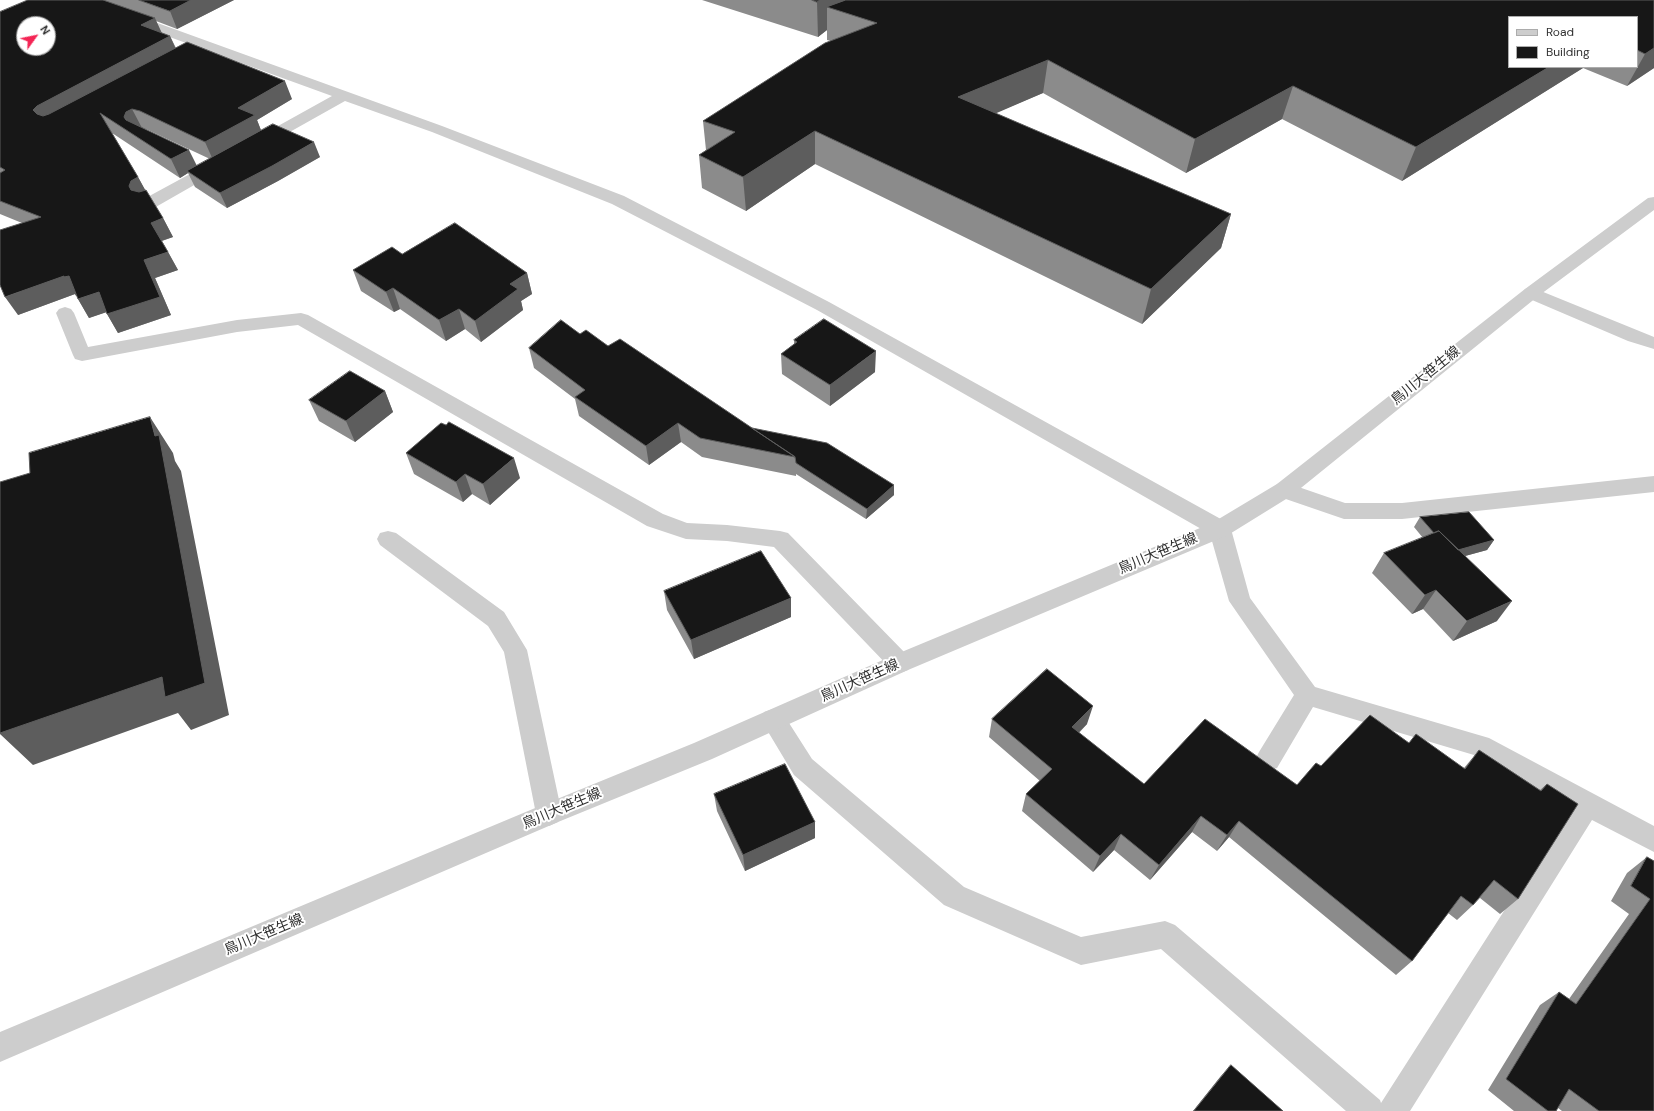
<!DOCTYPE html>
<html>
<head>
<meta charset="utf-8">
<style>
  body { margin:0 }
  #map { position:relative; width:1654px; height:1111px; overflow:hidden; background:#fff; font-family:"DM Sans",sans-serif }
  canvas { display:block }
  .legend { position:absolute; left:1508px; top:16px; width:130px; height:52px; box-sizing:border-box; background:#fff; border:1px solid #acacac; margin:0; padding:5px 7px; list-style:none; font-size:12px; color:#303030 }
  .legend li { display:flex; align-items:center; gap:8px; height:20px }
  .legend b { width:20px; border:1px solid #acacac }
  .north { position:absolute; left:16px; top:16px; width:40px; height:40px; box-sizing:border-box; background:#fff; border:1px solid #acacac; border-radius:50%; rotate:57deg; font-size:11px; font-weight:700; line-height:16px; text-align:center; color:#303030 }
  .north::after { content:''; display:block; margin:auto; width:14px; height:18px; background:#f42555; clip-path:polygon(50% 0,100% 100%,50% 72%,0 100%) }
</style>
</head>
<body>
<div id="map">
<canvas width="1654" height="1111"></canvas>
<ul class="legend">
<li><b style="height:5px;background:#cdcdcd"></b>Road</li>
<li><b style="height:11px;background:#171717"></b>Building</li>
</ul>
<div class="north">N</div>
</div>
<script>
const context = document.querySelector('canvas').getContext('2d');
context.lineJoin = 'round';
function fill(path, color) { context.fillStyle = color; context.fill(path, 'evenodd'); }
function trace(path, color, width, dash) { context.strokeStyle = color; context.lineWidth = width; context.lineCap = dash ? 'butt' : 'round'; context.setLineDash(dash || []); context.stroke(path); }
function write(font, color, halo, rows, align = 'center') {
  context.font = font + ' "DM Sans","Noto Sans JP",sans-serif'; context.lineWidth = 4; context.setLineDash([]); context.textBaseline = 'middle'; context.strokeStyle = halo; context.fillStyle = color; for (const [text, x, y, turn = 0] of rows) {
    context.save(); context.translate(x, y); context.rotate((+turn || 0) * Math.PI / 180); context.textAlign = isNaN(turn) ? turn : align; if (halo) context.strokeText(text, 0, 0); context.fillText(text, 0, 0); context.restore();
  }
}
fill(new Path2D(`
  M74,0H94L442,126L624,196L829,302L1228,523L1231,529L1250,598L1315,687L1489,738L1654,826V852L1592,820L1410,1111H1346L1161,949L1081,965L944,905L794,775L761,720L764,712L773,709L782,712L812,759L964,887L1081,937L1165,921L1175,925L1380,1100L1381,1103L1570,808L1474,755L1313,707L1277,768L1268,771L1259,768L1255,760L1259,752L1294,695L1229,601L1210,534L817,310L612,204L432,132L345,101L263,147L257,149L251,147L249,144L251,141L332,96L76,3Z
  M218,160L224,162L226,165L224,168L154,208L148,209L142,208L140,204L142,200L212,162Z
  M1531,287L1654,337V349L1628,341L1525,297L1522,293L1525,289Z
  M65,307L71,309L74,313L88,347L237,320L301,313L308,315L663,514L687,523L727,525L780,531L788,533L908,656L912,663L908,670L900,673L892,670L774,547L727,541L686,539L647,526L298,325L237,332L82,361L75,359L73,355L56,313L59,309Z
  M1654,476V492L1402,519H1344L1277,496L1274,490L1277,484L1284,482L1345,503H1402Z
  M388,531L396,533L504,612L527,650L562,814L558,822L549,826L540,822L536,814L504,652L488,626L380,545L377,539L380,533Z`), '#cdcdcd');
fill(new Path2D(`
  M1654,197V210L1537,297L1291,496L1228,535L908,670L712,759L558,822L0,1062V1032L540,806L694,743L892,656L1212,523L1277,484L1525,289L1648,198Z`), '#cdcdcd');
fill(new Path2D(`
  M28,0H234L177,29L156,21L162,33L170,36L176,48L292,99L257,120L261,130L320,157L278,181L227,208L195,187L188,173L180,178L112,133L138,177L145,190L163,218L173,237L162,241L178,270L155,278L171,315L118,333L106,312L89,318L78,299L77,296L75,294L18,315L22,223L0,214V12ZM142,128L148,130L210,159L197,166Z
  M702,0H1654V68L1627,86L1583,68L1402,181L1282,119L1186,173L1043,93L995,113L1231,214L1221,248L1142,324L815,164L746,211L702,188L699,155L706,150L703,121L831,41L827,40V30L818,37ZM1637,17V67H1509Z
  M402,254L527,273L532,294L521,301L523,310L481,342L465,329L446,341L400,309L394,312L361,291L353,270Z
  M580,334L752,428L894,485V495L866,519L796,474V476L702,457L681,442L649,465L579,416L575,399L534,368L529,348Z
  M794,340L875,372L830,406L782,374L781,354L794,344Z
  M385,391L393,412L355,442L319,421L309,400Z
  M406,453L520,478L490,505L472,494L463,502L414,474Z
  M1420,517L1494,540L1487,550L1465,556L1497,621L1453,641L1423,609L1412,614L1372,573L1384,553L1423,538L1414,527Z
  M664,591L791,598V617L694,659L667,610Z
  M992,719L1087,724L1079,733L1144,784L1297,785L1321,766L1409,743L1464,768L1479,750L1540,790L1547,784L1518,899L1500,914L1480,898L1473,905L1457,920L1448,913L1412,961L1396,975L1229,837L1217,851L1192,832L1150,880L1114,850L1093,872L1022,811L1026,794L1040,781L989,737Z
  M714,794L815,822V838L745,871L717,811Z
  M1647,857L1654,861V1111H1562L1558,1108L1556,1111H1514L1488,1090L1540,1005L1559,992L1569,999L1629,914L1611,901L1627,873Z
  M1231,1065L1283,1111H1193L1220,1077Z`), '#8b8b8b');
fill(new Path2D(`
  M191,0H234L177,29L170,11Z
  M820,0H865L827,7V30L818,37L817,2Z
  M155,18L163,36L141,25Z
  M170,36L178,54L44,128L33,110L37,106Z
  M1654,48V68L1627,86L1645,54Z
  M1048,60L1043,93L955,131L958,97Z
  M1549,67H1584L1583,68L1402,181L1416,147Z
  M285,81L292,99L257,120L262,133L213,160L205,142L238,108Z
  M1293,86L1282,119L1186,173L1195,139Z
  M132,109L142,128L135,130L124,117L126,112Z
  M815,131V164L746,211L743,177Z
  M314,142L320,157L278,181L227,208L220,193Z
  M189,150L198,168L187,171L188,173L180,178L171,159Z
  M138,177L148,195L139,205L129,186L131,181Z
  M1231,214L1221,248L1142,324L1151,289Z
  M163,218L173,237L161,241L151,223Z
  M168,252L178,270L155,278L171,315L118,333L107,314L144,260Z
  M527,273L532,294L521,301L523,310L481,342L475,321L510,284Z
  M64,276H69L80,295L76,296L75,294L18,315L5,297Z
  M393,288L400,309L394,312L386,292Z
  M99,292L110,311L89,318L78,299Z
  M459,309L465,329L446,341L439,320Z
  M876,351L875,372L830,406V385Z
  M385,391L393,412L355,442L346,421Z
  M150,417L173,453L175,461L181,471L229,715L191,730L178,713L33,765L0,734V733L155,436Z
  M678,423L681,442L649,465L646,446Z
  M514,458L520,478L490,505L483,484Z
  M465,474L472,494L463,502L456,482Z
  M894,485V495L866,519L867,509Z
  M1494,540L1487,550L1443,562L1450,552Z
  M1436,590L1423,609L1412,614L1425,595Z
  M791,598V617L694,659L691,640Z
  M1512,601L1497,621L1453,641L1467,621Z
  M1093,706L1087,724L1066,745L1072,727Z
  M1201,816L1192,832L1150,880L1159,865Z
  M1239,821L1229,837L1217,851L1227,835Z
  M815,822V838L745,871L743,855Z
  M1121,834L1114,850L1093,872L1100,856Z`), '#5d5d5d');
const building = new Path2D(`
  M28,0H103L155,18L141,25L170,36L37,106L33,110L37,114L43,116L49,114L187,42L285,81L238,108L255,115L205,142L140,111L132,109L126,112L124,117L126,120L189,150L171,159L100,113L138,177L131,181L129,186L131,190L139,192L146,190L163,218L151,223L168,252L144,260L160,297L107,314L99,292L78,299L69,276L64,277V276L5,297L0,285V230L41,217L0,201V173L5,170L0,167V12ZM24,24H48V48H24Z
  M139,0H191L170,11Z
  M812,0H820L817,2Z
  M846,0H1654V48L1645,54L1637,50V17H1509V67H1549L1416,147L1293,86L1195,139L1048,60L958,97L1231,214L1151,289L815,131L743,177L699,155L735,132L703,121L825,43L877,23L827,7Z
  M273,124L314,142L272,166L220,193L187,171Z
  M455,223L527,273L510,284L518,289L475,321L459,309L439,320L393,288L386,292L353,270L392,247L402,254Z
  M824,319L876,351L830,385L781,354L797,342L794,340Z
  M561,320L580,334L586,330L608,346L620,339L795,457L700,438L678,423L646,446L575,397L585,390L529,348Z
  M350,371L385,391L346,421L309,400Z
  M150,417L155,436L159,435L205,683L165,697L162,677L0,733V482L30,473L29,453Z
  M449,422L514,458L483,484L465,474L456,482L406,453L441,423L446,425Z
  M752,428L827,443L894,485L867,509L796,463L795,457Z
  M1469,512L1494,540L1458,550L1439,531L1434,533L1420,517Z
  M1439,531L1512,601L1467,621L1436,590L1425,595L1384,553Z
  M761,551L791,598L691,640L664,591Z
  M1047,669L1093,706L1072,727L1144,784L1205,719L1297,785L1316,763L1321,766L1370,715L1409,743L1416,734L1465,769L1479,750L1541,791L1547,784L1578,804L1518,899L1494,880L1473,905L1461,896L1412,961L1239,821L1227,835L1201,816L1159,865L1121,834L1100,856L1026,794L1052,769L992,719Z
  M785,764L815,822L743,855L714,794Z
  M1647,857L1654,861V1111H1599L1569,1089L1556,1111H1548L1506,1079L1559,992L1576,1004L1650,899L1631,886Z
  M1231,1065L1283,1111H1194Z`);
fill(building, '#171717');
trace(building, '#5d5d5d', 1);
write('14px', '#303030', '#fff', [
  ["鳥川大笹生線",1426,376,-39],
  ["鳥川大笹生線",1158,554,-23],
  ["鳥川大笹生線",860,681,-24],
  ["鳥川大笹生線",562,809,-23],
  ["鳥川大笹生線",264,935,-23]
]);
</script>
</body>
</html>
